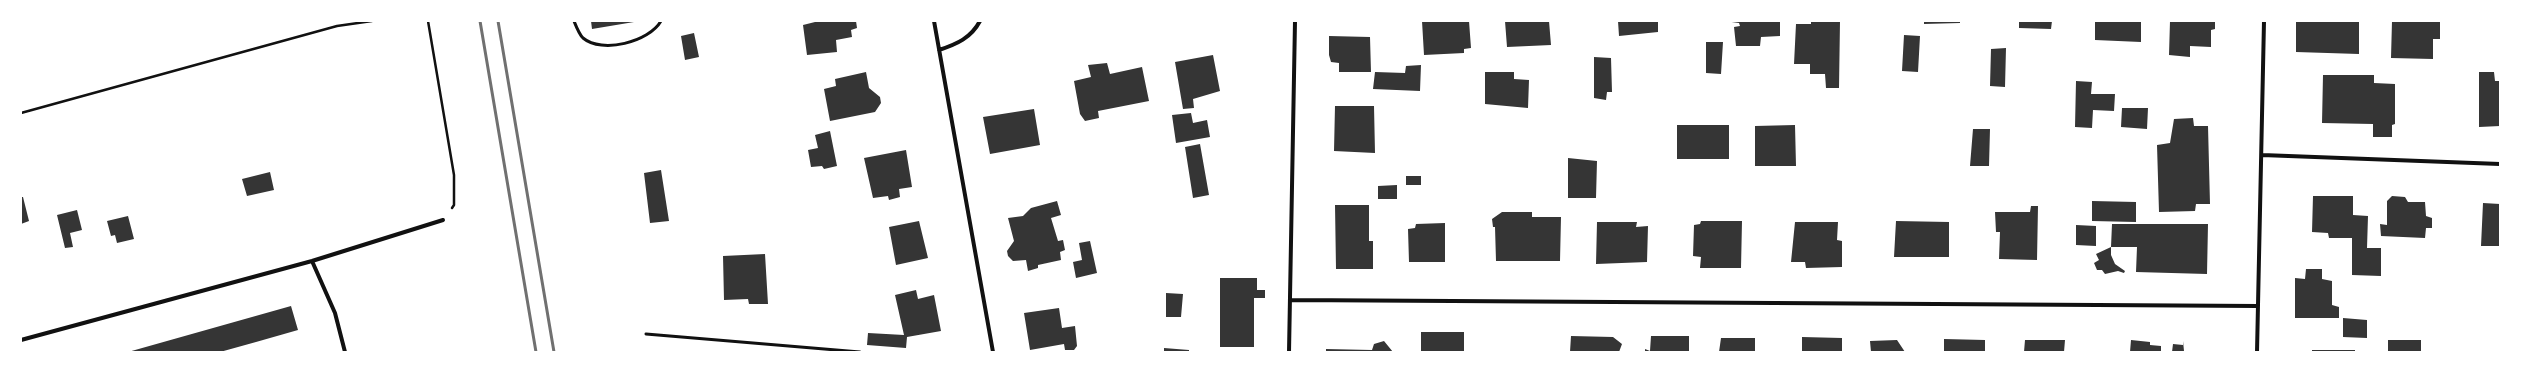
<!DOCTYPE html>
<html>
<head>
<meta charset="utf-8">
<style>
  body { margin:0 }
  #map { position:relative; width:2521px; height:373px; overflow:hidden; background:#fff; font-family:Overpass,sans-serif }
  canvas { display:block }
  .frame { position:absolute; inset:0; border:22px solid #fff; pointer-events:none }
</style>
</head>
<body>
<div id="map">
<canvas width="2521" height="373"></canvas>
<div class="frame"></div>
</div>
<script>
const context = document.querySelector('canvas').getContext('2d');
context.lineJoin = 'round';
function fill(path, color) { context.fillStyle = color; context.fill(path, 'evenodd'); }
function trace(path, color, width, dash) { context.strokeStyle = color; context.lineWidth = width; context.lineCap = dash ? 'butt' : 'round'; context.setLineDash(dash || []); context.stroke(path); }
fill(new Path2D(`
  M591,21H634V22L592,29Z
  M819,21H856L857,28L851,30L852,37L836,40L837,52L807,55L803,25Z
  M1422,21H1469L1471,48L1464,49V53L1424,55Z
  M1505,21H1549L1551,45L1507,47Z
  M1618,21H1658V32L1619,36Z
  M1724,21H1780V36L1761,37L1760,46H1736L1734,27L1740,26L1739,23Z
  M1811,21H1840L1839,88H1826L1825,74H1810V64H1794L1796,24H1811Z
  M1924,21H1960V23L1924,24Z
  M2019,21H2052L2051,29L2019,28Z
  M2095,21H2141V42L2095,40Z
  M2170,21H2215V29L2211,30V47L2190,46V57L2169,55Z
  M2296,21H2359V54L2296,52Z
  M2392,21H2440V39H2433V59L2391,58Z
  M694,33L699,57L685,60L681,36Z
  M1904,35L1920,36L1918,72L1902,71Z
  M1329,36L1370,37L1371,72H1339V63L1331,62L1329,55Z
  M1706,42H1723L1721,74L1706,73Z
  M2006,48L2005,87L1990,86L1991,49Z
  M1213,55L1220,91L1193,99L1194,108L1183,109L1175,62Z
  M1594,57L1611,58L1612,92H1607L1606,100L1594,98Z
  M1107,63L1110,74L1142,67L1149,101L1098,111L1099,118L1085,121L1080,114L1074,81L1091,77L1088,65Z
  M1421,65L1420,91L1373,89L1375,72L1405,73L1406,66Z
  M866,72L869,88L880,97L881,103L875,112L830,121L824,89L836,86L835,79Z
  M1485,72H1514V79L1529,80L1528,108L1485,104Z
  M2479,72H2494L2495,81H2500V126L2479,127Z
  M2323,75H2374V83L2395,84V124L2392,125V137H2373V124L2322,123Z
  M2076,81L2092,82L2091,94H2115L2114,111L2093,110L2092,128L2075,127Z
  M1335,106H1374L1375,153L1334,151Z
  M2122,108H2148L2147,129L2121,127Z
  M1034,109L1040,145L990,154L983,117Z
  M1191,113L1193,123L1207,120L1210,137L1176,143L1172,115Z
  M2193,118L2194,126H2208L2210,204H2196L2195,211L2159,212L2157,145L2170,143L2174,119Z
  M1677,125H1729V159H1677Z
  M1795,125L1796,166H1755V126Z
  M1973,129H1990L1989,166H1970Z
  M830,131L837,166L824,169L822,166L811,167L808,150L818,148L815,135Z
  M1200,144L1209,195L1193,198L1185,147Z
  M906,150L912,187L899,189L900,197L889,200L888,196L873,198L864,158Z
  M1568,158L1597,161L1596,198H1568Z
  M661,170L669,221L650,223L644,173Z
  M270,172L274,190L247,196L242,179Z
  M1406,176H1421V185H1406Z
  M1397,185V199H1378V186Z
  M2313,196H2353V215L2368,216L2367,248H2381V276L2352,275V238H2329L2328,233L2312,232Z
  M2392,196L2405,197L2408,202H2425L2426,216L2432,218V228H2426L2425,238L2381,236L2380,224L2387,225V201Z
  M21,197H23L29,221L21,224Z
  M1057,201L1061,215L1051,218L1058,241L1063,240L1065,250L1060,252L1061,260L1038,265V268L1028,271L1026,260L1013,261L1008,256L1007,251L1014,241L1008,218L1023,216L1031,208Z
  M2092,201L2136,202V222L2092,221Z
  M2483,203L2500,204V246H2481Z
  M1335,205H1369V241H1373V269H1336Z
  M2031,206H2038L2037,260L1999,259L2000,232H1996L1995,212H2030Z
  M77,210L82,230L70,233L73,247L65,248L57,215Z
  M1502,212H1532V217H1561L1560,261H1496L1495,227H1493L1492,219Z
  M128,216L134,239L117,243L115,235L111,236L107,221Z
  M919,221L928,258L896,265L889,227Z
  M1701,221H1742L1741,268H1700L1701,257L1693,256L1694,225L1700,224Z
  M1896,221L1949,222V257H1894Z
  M1597,222H1637L1636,227L1648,226L1647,262L1596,264Z
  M1795,222H1838L1837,240L1842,241V267L1806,268L1805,262H1791Z
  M1445,223V262H1409L1408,229L1415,228L1416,224Z
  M2112,224H2208L2207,274L2136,272L2137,247H2111V255L2115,264L2125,271L2124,273L2118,271L2105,274L2102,270H2097L2094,263L2099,260L2096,254L2111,247Z
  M2076,225L2096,226V246L2076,245Z
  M1090,241L1097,273L1076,278L1073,262L1082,260L1079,243Z
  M765,254L768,304H749L748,299L724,300L723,256Z
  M2306,269H2322V279L2332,281V305L2339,307V318H2295V278L2305,279Z
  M1220,278H1257V290H1265V298H1254V347H1220Z
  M916,290L918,299L934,295L941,331L907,337L906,348L867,345L868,333L904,335L895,295Z
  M1166,293L1183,294L1181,317H1166Z
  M291,306L298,330L256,342L220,352H128Z
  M1059,308L1062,328L1075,326L1077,346L1074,350H1065L1064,344L1030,350L1024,313Z
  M2343,318L2367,320V338L2343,337Z
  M1421,332H1464V352H1421Z
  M1571,336L1613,337L1622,344L1619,352H1570Z
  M1651,336H1689V352H1645V349L1650,351Z
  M1802,337L1842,338V352H1802Z
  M1721,338H1755V352H1719Z
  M1944,339L1985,340V352H1944Z
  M1897,340L1905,352H1871L1870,341Z
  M2025,340H2065L2064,352H2024Z
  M2131,340L2150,342V345L2161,346V352H2130Z
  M2388,340H2421V352H2388Z
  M1384,341L1393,352H1326V349L1372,350L1374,344Z
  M2183,341L2184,351L2189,352H2172L2173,344L2183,345Z
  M1164,348L1189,350V352H1164Z
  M2312,350H2355V352H2312Z`), '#353535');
trace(new Path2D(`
  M428,21L454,175V205L452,208
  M21,113L337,26L372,21`), '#111', 2.5);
trace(new Path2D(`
  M574,21C576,26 579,34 583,38C602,54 649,42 661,21
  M646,334L860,352`), '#111', 3);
trace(new Path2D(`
  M934,21L993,352
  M939,50C957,44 971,38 980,21
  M2262,155L2500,164
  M312,261L335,313L345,352
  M1291,300L2258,306
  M21,340L312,261L443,220
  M1289,352L1295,21
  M2257,352L2264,21`), '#111', 4);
trace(new Path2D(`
  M480,21L536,352
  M498,21L554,352`), '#707070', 3);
</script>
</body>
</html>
